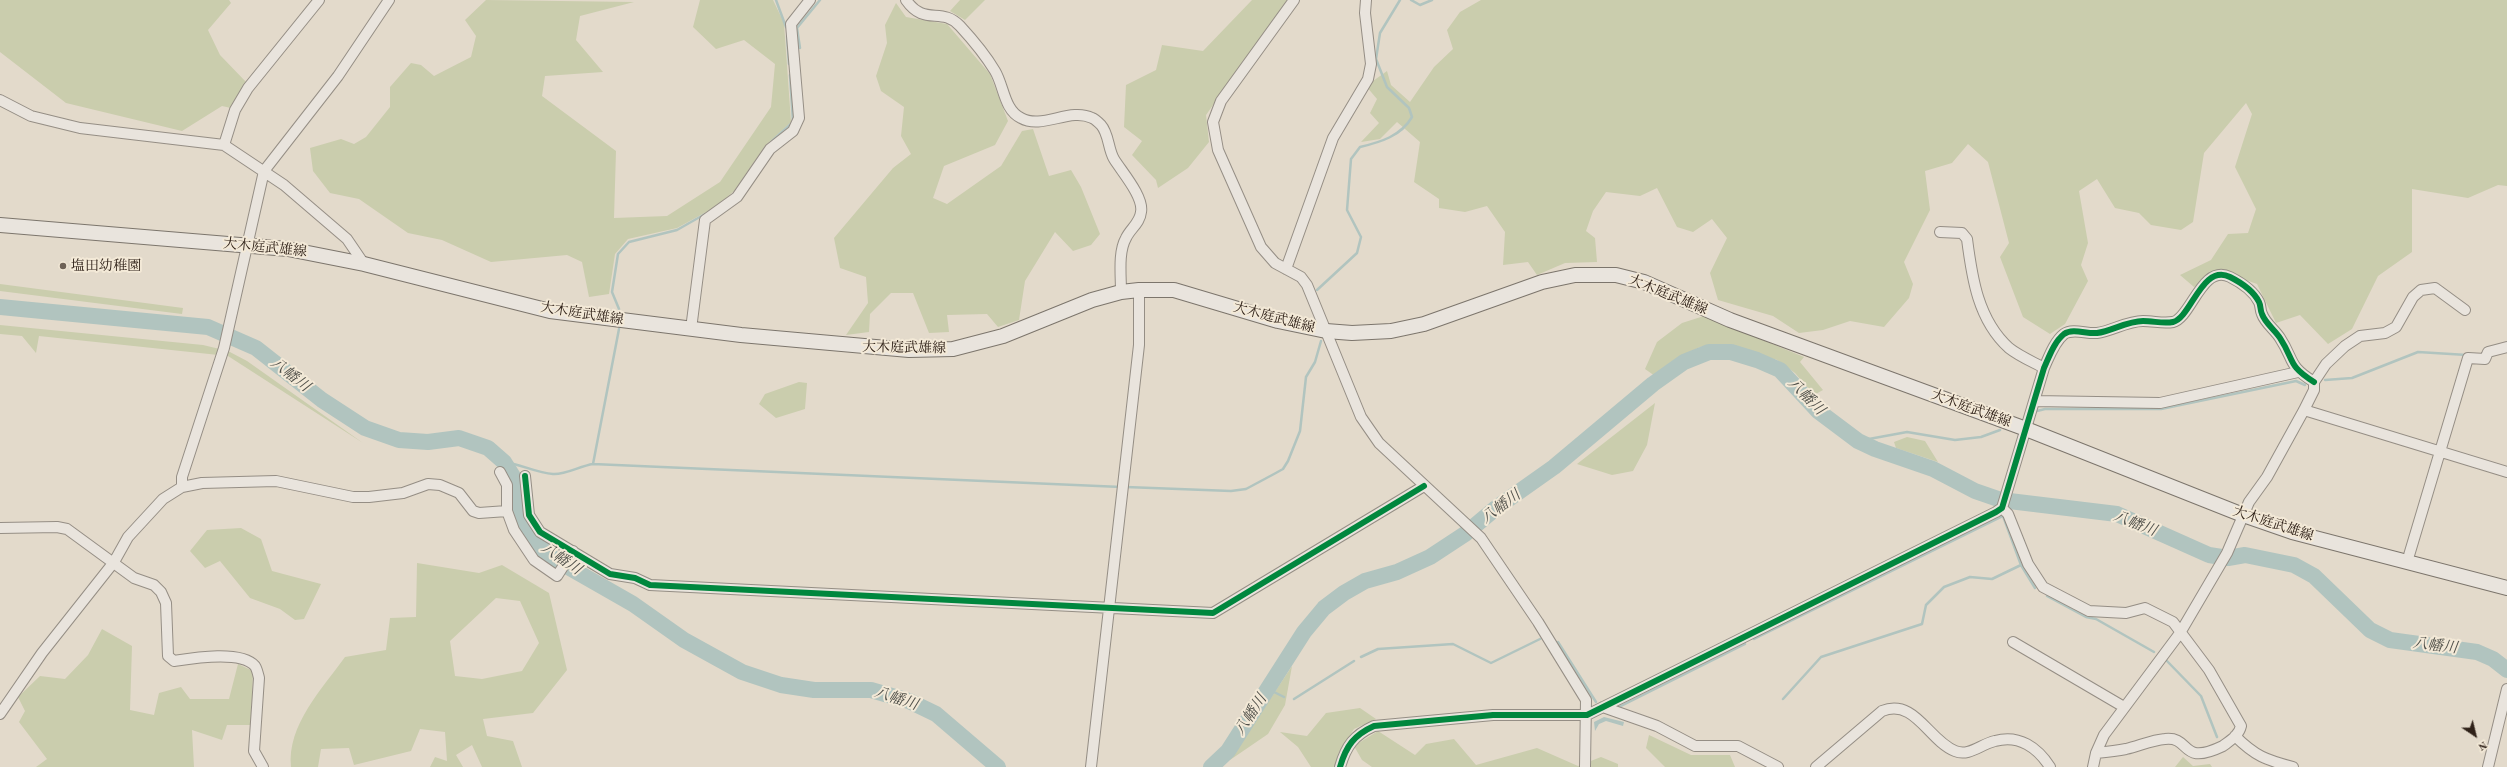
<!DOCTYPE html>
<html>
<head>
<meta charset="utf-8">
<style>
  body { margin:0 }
  #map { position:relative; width:2507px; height:767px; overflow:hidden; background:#e3dacb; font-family:"Old Standard TT",serif }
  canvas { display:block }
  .north { position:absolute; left:2455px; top:715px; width:40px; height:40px; -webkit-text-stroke:3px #f3e9d7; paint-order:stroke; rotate:145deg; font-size:11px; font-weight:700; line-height:16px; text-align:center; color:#2f2118 }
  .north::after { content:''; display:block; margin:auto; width:14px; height:18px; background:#2f2118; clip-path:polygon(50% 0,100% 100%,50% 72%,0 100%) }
</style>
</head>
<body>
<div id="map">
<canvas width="2507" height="767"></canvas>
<div class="north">N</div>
</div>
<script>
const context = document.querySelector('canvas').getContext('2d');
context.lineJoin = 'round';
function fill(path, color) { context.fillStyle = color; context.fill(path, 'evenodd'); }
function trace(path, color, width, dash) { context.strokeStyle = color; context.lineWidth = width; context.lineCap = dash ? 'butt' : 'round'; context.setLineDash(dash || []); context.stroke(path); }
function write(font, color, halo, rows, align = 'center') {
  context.font = font + ' "Old Standard TT","Noto Serif JP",serif'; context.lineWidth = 4; context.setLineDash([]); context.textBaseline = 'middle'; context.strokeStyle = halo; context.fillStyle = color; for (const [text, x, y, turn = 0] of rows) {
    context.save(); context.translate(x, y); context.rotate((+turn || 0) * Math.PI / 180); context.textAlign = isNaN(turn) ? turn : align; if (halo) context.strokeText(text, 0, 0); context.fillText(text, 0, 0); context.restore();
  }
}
fill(new Path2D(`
  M0,0H229L231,3L208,30L220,55L247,83L231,108L222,106L182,131L66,103L0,52Z
  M486,0L634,2L580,16L576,40L603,72L545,76L542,96L616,151L614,218L667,216L720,182L771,107L775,64L744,40L716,49L693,27L700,0H773L784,23L791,122L765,146L734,191L717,206L677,228L628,239L615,254L609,294L589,297L582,262L567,255L491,262L442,240L408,233L359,199L330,193L313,171L310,148L341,139L354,144L366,137L390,107V87L411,63L421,65L434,76L471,57L476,36L465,20Z
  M960,0H985L965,20L950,11Z
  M1252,0H1287L1206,115L1209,142L1188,168L1158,188L1156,180L1132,155L1142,141L1124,127L1126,85L1156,70L1162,45L1203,51Z
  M1481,0H2507V186L2498,185L2468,198L2412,189V252L2378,276L2352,329L2328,344L2300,315L2276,323L2257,284L2223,272L2194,287L2180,275L2211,260L2228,234L2248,233L2256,209L2235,167L2252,114L2246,103L2204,153L2193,222L2181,230L2151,225L2139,213L2115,208L2097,179L2079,191L2088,243L2081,265L2088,281L2065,324L2050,334L2023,317L2000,257L2009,243L1988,162L1968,144L1952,163L1925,171L1930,210L1904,262L1913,284L1909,298L1884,327L1850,321L1823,330L1799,333L1773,316L1718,300L1710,273L1727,238L1712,219L1693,232L1677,227L1657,188L1640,196L1606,192L1593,211L1586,231L1595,238L1597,262L1565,263L1537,275L1528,262L1503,265L1505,232L1487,206L1465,212L1439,208V199L1414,182L1420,142L1397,122L1380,139L1361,142L1379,123L1370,113L1377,99L1366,86L1387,71L1391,85L1410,102L1434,67L1453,49L1447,30L1460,12Z
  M896,3L906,17L947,24L990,74L1008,121L995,145L944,166L933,198L947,204L1001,166L1022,131L1033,129L1049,176L1071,170L1081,187L1100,234L1091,245L1073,251L1055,232L1025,281L1019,320L998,327L987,314L947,315L949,332L929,333L913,293H891L870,314L869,332L846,335L868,303L866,277L840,268L834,238L893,168L911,154L901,136L904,107L881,91L876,76L887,43L885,25Z
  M0,284L183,308L182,314L0,291Z
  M1704,316L1804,357L1800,362L1823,390L1814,395L1795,373L1777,360L1722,344L1700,347L1680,357L1655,376L1645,369L1657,342L1682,323Z
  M0,325L203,345L228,351L247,361L363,443L228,356L39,336L36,353L22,336L0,334Z
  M799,382L807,383L805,409L776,418L759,404L765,394Z
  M1655,403L1647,445L1633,471L1612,475L1577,464Z
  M1907,437L1925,441L1938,462L1896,448L1894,442Z
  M241,528L261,539L272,571L321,584L304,619L295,620L280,609L250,598L220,561L205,568L190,551L207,530Z
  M417,563L479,573L502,565L549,593L567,670L533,713L483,719L487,736L513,741L522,767H482L472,745L456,755L463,767H430L435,757L447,761L445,732L420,729L411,751L354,765L349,748L321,749L318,767H291C287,725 322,689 345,657L386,650L390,618L416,617ZM496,598L520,601L539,643L522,671L482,679L455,676L450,641Z
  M102,629L132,646L130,710L154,715L159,693L181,687L190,699H229L238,664L253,671L251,725H227L222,740L192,730L194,767H36L47,759L19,722L25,711L18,697L40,676L65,679L88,655Z
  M1292,666L1285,705L1268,734L1230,760Z
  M1360,708L1376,719L1354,729L1339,752L1335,767H1311L1298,747L1280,732L1307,736L1326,713Z
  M1378,731L1415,755L1426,744L1454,739L1476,765L1537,748L1578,766L1601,757L1618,764V767H1372L1362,760L1354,746Z
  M1649,735L1691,755H1730L1735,767H1665L1646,748Z
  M2183,757L2193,766L2210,764L2212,767H2175Z`), '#cacdad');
fill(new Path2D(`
  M1604,717L1624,722L1623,726L1606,721L1599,724L1595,731L1594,722Z`), '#b1c4bf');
trace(new Path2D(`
  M776,0L786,27
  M1411,0L1420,5L1432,0
  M787,36L789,64
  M800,48L797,28L820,0
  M772,141L793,122L790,75
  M1317,290L1357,253L1361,237L1347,210L1351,159L1360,147C1381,142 1401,136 1412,117L1409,108L1387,87L1376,59L1380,33L1400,0
  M619,309L612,292L618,254L629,242L677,230L705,214
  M2325,380L2352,378L2418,352L2467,355
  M2037,411L2045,409H2161L2296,381L2305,385
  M1858,441L1907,432L1955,440L1981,437L2000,430
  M504,462C521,464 536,473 553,474C565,475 580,466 593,464L1121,487
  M593,464L619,329
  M1126,487L1231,491L1246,489L1274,474L1283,469L1288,461L1300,431L1306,377L1315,362L1321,341
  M2047,596L2086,617L2096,619L2154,652
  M1754,639L2003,516L2021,565L2035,588
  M1558,642L1596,702
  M1361,657L1378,649L1453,644L1491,663L1540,639
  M2166,660L2201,696L2217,737
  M1268,689L1284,697
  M1294,699L1354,661
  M1783,699L1821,657L1922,624L1926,605L1944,587L1970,577L1992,579L2021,565
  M1619,707L1745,644`), '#b1c4bf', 2.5);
trace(new Path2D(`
  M0,307L208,327L256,348L322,400L365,428L399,440L428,442L459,438L488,448L504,462L514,478L519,515L525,532L549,556L633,604L684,640L742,672L781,685L814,690H871L909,701L936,714L998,767
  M1211,767L1228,751L1304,632L1324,608L1344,593L1365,581L1397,572L1430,557L1465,534L1496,508L1554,467L1653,384L1684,362L1709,352H1731L1757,360L1780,370L1818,411L1858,441L1875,449L1933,469L1975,491L2001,500L2117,514L2209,555L2228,558L2245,555L2294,565L2314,576L2370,630L2390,640L2477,652L2493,659L2507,670`), '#b1c4bf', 16);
const minor = new Path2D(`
  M906,0C925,27 941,6 960,26C972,39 986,56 995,71C1004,86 1004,110 1021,118C1042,130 1070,107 1092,118C1095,119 1099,123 1101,125C1109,134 1108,149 1114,159C1122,172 1144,197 1141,212C1140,223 1130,229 1126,238C1118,252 1121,275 1121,292
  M1294,0L1221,101L1213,122L1218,150L1261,247L1275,263L1301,277L1307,285L1361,417L1379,443L1481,538L1538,622L1586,700L1585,767
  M0,100L31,116L80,128L224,145L284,185L347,239L364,264
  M224,145L235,110L248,88L319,0
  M1940,232L1962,233L1967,239C1972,278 1978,320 2009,348C2019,356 2033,362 2044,368
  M1286,269L1333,138L1368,79L1371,64L1365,13L1366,0
  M691,329L705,220L737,197L770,149L793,131L799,118L791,24L810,0
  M2034,401L2160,403L2298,372
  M2304,410L2507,472
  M500,472L507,485V511L514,530L534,560L557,576L573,551
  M525,476L529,515L540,532L610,574L635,578L650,585L1213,613L1424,486
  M182,487V477L224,348L264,171L338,76L389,0
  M2002,508L2008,514L2028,564L2043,587L2089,611L2126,613L2145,608L2173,622L2209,670L2241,726C2239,735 2231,740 2223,746C2179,767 2192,736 2165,739C2152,740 2139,746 2126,749C2116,751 2106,752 2096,753
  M0,528L57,527L67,529L134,578L154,585L161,592L166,603L168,656L174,661C193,658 241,650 255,666C257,669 258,674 259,678L254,751L263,767
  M2407,562L2468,358L2485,359L2488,352L2507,347
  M2013,642L2124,707
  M1603,707L1657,726L1695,746H1738L1778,767
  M0,714L42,653L114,562L128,537L163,499L182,487L202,483L276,481L353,497H369L403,493L428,484L440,485L459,493L473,511L479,513L507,511
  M2235,736C2255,756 2266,760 2293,767
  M1091,767L1139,345V290
  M1340,767C1346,746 1354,735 1374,726L1493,715H1587L1996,512L2002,508L2044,368C2049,357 2054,342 2064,334C2073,328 2086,334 2097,333C2112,331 2127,321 2143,321C2154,321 2163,324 2173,322C2191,318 2202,263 2230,277C2242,283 2253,290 2259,302C2261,306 2260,310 2262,314C2265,323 2275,330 2280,338C2295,361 2287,365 2314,382
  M1816,767L1882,711C1915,698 1928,740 1955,751C1969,757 1981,744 1995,741C2019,734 2038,748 2050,767
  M2093,767L2096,753L2104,735L2180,633L2227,553L2249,502L2267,477L2304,410L2314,390V382L2326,364L2345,346L2360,336L2385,333L2396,327L2413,297L2421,290L2435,288L2465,310
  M2488,767L2507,689`);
const secondary = new Path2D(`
  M0,225L288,249L364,264L550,311L741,335L909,350L953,349L1003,336L1092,300L1121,292L1139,290H1174L1278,321L1326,331L1352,333L1391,331L1424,324L1542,282L1575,275H1616L1644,282L1730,320L2026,429L2243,515L2292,532L2507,588`);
trace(minor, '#958e85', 12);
trace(secondary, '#7c756c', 16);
trace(minor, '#e9e4dd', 10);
trace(secondary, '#e9e4dd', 14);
trace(new Path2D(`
  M525,476L529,515L540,532L610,574L635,578L650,585L1213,613L1424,486
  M1340,767C1346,746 1354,735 1374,726L1493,715H1587L1996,512L2002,508L2044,368C2049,357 2054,342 2064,334C2073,328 2086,334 2097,333C2112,331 2127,321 2143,321C2154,321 2163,324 2173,322C2191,318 2202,263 2230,277C2242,283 2253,290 2259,302C2261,306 2260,310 2262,314C2265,323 2275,330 2280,338C2295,361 2287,365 2314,382`), '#00873e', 6);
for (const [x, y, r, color] of [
  [63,266,4,"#6e6257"]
]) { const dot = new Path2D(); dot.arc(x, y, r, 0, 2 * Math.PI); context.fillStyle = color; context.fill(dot); trace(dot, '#f3e9d7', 1.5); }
write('14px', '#2f2118', '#f3e9d7', [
  ["大木庭武雄線",265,248,6],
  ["大木庭武雄線",1668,295,22],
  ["大木庭武雄線",582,314,9],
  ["大木庭武雄線",1274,318,15],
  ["大木庭武雄線",904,348,1],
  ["大木庭武雄線",1971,409,20],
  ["大木庭武雄線",2273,524,18]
]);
write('14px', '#2f2118', '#f3e9d7', [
  ["塩田幼稚園",71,266]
], 'left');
write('italic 15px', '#4f4f49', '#f3e9d7', [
  ["八幡川",290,375,38],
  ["八幡川",1806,397,45],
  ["八幡川",1501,507,-37],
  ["八幡川",2135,524,21],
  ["八幡川",561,559,34],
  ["八幡川",2435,646,7],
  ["八幡川",896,699,18],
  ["八幡川",1251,715,-57]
]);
</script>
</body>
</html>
